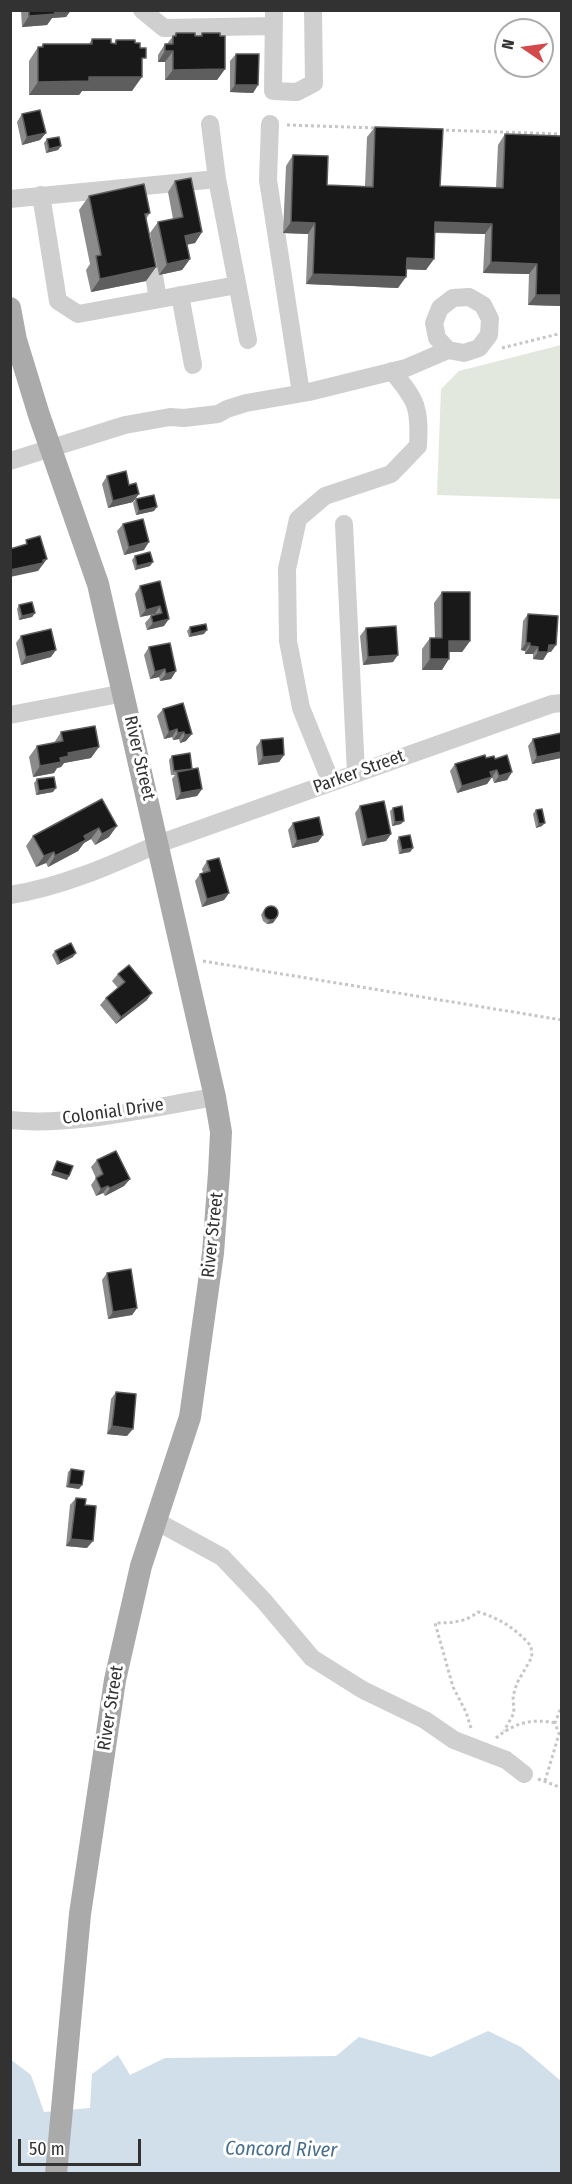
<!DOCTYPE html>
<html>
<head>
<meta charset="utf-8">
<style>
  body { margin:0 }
  #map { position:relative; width:572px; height:2184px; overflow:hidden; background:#fff; font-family:"Fira Sans Condensed",sans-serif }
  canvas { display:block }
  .frame { position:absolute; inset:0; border:12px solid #323232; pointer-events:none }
  .north { position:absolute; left:494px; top:18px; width:60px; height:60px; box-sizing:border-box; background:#fff; border:2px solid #adadad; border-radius:50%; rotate:283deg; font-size:16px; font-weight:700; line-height:24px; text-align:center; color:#323232 }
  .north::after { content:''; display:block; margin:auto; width:21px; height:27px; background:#d4494c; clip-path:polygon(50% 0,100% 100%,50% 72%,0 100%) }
  .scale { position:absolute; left:18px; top:2139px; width:123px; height:27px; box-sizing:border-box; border:3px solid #323232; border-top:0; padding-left:8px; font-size:18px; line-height:21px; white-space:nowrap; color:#323232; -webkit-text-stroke:4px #fff; paint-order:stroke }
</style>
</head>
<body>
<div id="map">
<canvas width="572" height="2184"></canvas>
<div class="frame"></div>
<div class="north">N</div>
<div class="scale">50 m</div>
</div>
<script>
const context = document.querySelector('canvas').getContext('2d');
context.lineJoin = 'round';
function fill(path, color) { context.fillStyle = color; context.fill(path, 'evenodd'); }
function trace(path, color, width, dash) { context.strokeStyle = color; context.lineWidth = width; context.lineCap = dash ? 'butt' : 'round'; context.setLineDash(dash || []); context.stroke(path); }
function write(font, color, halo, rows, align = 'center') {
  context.font = font + ' "Fira Sans Condensed",sans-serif'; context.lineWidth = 6; context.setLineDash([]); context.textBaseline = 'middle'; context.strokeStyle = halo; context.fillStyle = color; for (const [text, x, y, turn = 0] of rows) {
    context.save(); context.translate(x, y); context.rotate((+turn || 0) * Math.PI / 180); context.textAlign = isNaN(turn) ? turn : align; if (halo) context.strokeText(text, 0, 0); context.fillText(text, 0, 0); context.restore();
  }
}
fill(new Path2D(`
  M561,345V499L437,495L441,389L459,371Z`), '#e2e8dd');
fill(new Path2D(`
  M488,2031L521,2047L561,2081V2173H11L10,2059L31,2075L44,2112L90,2108L92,2074L118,2055L130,2075L165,2058L336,2056L359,2037L431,2057Z`), '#d1dfeb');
trace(new Path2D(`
  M287,125L377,128
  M440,130L562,134
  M502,348L562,333
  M203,961L562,1020
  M471,1728L466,1712L453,1687L435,1623C451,1623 466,1622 478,1612C500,1618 516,1629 531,1646L532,1657L517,1683L513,1696L514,1713L504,1731
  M496,1738C514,1723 532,1718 555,1723
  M538,1779L562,1788
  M545,1781L559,1734L555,1723L562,1705`), '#c6c6c6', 3, [3, 3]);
trace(new Path2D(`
  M142,10L164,28L273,26
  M274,10L273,91L297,92L314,83L313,10
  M210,124L217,179
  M270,124L268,180L301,393
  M41,195L58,301L78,314L237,285
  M10,199L217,179L248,340
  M149,247L158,299
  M180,295L193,365
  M10,461L125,425L170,417L184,418L218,414L227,409L246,403L309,392L406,368L448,350L464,353L479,348L489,335L490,319L483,305L469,297L453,298L440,308L434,323L437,338L448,350
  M344,524L356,773
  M10,715L124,693
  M331,782L301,708L288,641L287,569L298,519L325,496L391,474L418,446C420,407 417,401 392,371
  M10,895C62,887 111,865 158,844L552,704L562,703
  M10,1120C72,1127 153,1107 215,1097
  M156,1521L222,1557L264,1601L312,1658L363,1690L425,1720L454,1740L506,1760L524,1774`), '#cfcfcf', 18);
trace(new Path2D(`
  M10,308L16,340L39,415L98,584L215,1097L221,1132L219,1173L213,1253L190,1417L141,1566L115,1680L80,1914L56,2174`), '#aaa', 22);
fill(new Path2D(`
  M21,10H71L66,17L52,18L47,25L22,27Z
  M176,33L195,36H200L202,33L225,69L217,80H165V62H158V55L165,44H167L173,36H174Z
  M92,39L111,43L114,44L116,40L135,43L140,48L142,63L132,91H82L79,95H29V61L38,47H41L43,44H89Z
  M236,54L258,85L253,93L230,92V61Z
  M22,114L46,133L40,140L22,145L17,122Z
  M375,127L440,186L496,188L498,145L505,134L561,306L528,305L529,274L483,273L485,234L435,233L426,270L406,269L398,288L306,284L308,234L283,233L286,166L293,155L327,185L365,186L367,137Z
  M47,139L61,146L58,150L46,153L44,143Z
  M175,181L202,232L195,243L187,245L190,259L182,270L159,275L150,233L158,222L173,219L168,192Z
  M89,196L150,213L146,219L156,267L146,281L91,292L86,270L90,264L79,210Z
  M107,476L129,485L133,502L108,508L102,484Z
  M136,499L154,511L136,515L133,503Z
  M123,524L144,550L124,555L117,531Z
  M135,556L150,566L135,570L132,560Z
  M160,581L164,626L147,630L145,623L151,616L155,614L140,617L135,594L140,586Z
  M442,592L470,641L462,652H449L442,670H422V649L430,638H435L434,603Z
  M19,605L35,613L32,617L19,620L17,609Z
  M528,614L551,652H548L543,660L533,659V654H525V651L521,650L523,621Z
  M190,627L204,634L189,637L187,631Z
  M366,628L393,662L363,665L360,636Z
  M21,636L51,657L21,665L16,643Z
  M149,647L176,671L171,679L160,681L159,677L150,679L144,655Z
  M183,703L186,741L180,743L179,739L173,740L172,737L164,739L157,716L163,709Z
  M61,732L91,758L64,763L61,767L57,768L54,773L33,777L29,757L37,746L54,743Z
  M561,733V758L532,764L528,746L533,739Z
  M261,740L284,755L279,762L258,765L256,747Z
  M172,756L192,769L202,789L197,796L176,800L172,779L175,775H171L169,760Z
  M486,758L495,759L512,772L507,780L494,783L492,777L487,784L457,793L450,771L455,764Z
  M37,779L53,792L36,795L34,783Z
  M102,799L109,837L95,845L91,839L84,843L78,851L48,867L46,863L36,867L26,846L33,836Z
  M360,806L391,834L386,841L362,846L355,813Z
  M393,808L401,824L392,826L390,811Z
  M536,810L542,826L536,828L533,814Z
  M293,823L323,835L318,842L292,848L288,830Z
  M399,837L413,848L410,852L399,854L397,841Z
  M207,861L229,893L224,900L202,907L195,881L200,874L203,873L202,869Z
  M266,907L273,923L267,924L263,921L261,915Z
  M55,951L73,957L57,965L52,955Z
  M118,974L147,1000L116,1024L100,1005L106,998L118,988L112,981Z
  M97,1160L130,1179L124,1186L105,1196L103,1193L96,1196L91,1185L96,1178L91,1167Z
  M107,1273L137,1308L132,1315L108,1319L102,1280Z
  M116,1392L127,1436L107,1434L111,1399Z
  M71,1469L79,1489L66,1487L68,1472Z
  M76,1498L85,1505L87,1548L66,1546L70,1505Z`), '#8c8c8c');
fill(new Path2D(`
  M52,10H71L66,17L52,18L47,25L22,27L29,16Z
  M165,51H173L165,62H158Z
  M225,69L217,80H165L173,70Z
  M89,77H142L132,91H82L79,95H29L38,82Z
  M235,85H258L253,93L230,92Z
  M46,133L40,140L22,145L27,137Z
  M61,146L58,150L46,153L49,149Z
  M291,222L315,223L308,234L283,233Z
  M435,222L492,224L485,234L428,232Z
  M202,232L195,243L177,246L185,236Z
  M407,258L434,259L426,270L399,269Z
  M190,259L182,270L159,275L167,264Z
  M491,262L537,264L529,274L483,273Z
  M156,267L146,281L91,292L100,279Z
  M313,274L406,277L398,288L306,284Z
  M536,295H561V306L528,305Z
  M139,494L133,502L108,508L113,501Z
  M157,507L154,511L136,515L139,511Z
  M149,542L144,550L124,555L129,547Z
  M47,559L38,571L10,577V570Z
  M153,562L150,566L135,570L137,566Z
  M160,606L155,614L140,617L146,610Z
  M35,613L32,617L19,620L22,616Z
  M169,619L164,626L147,630L153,623Z
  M207,630L204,634L189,637L191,634Z
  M449,641H470L462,652H442Z
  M526,643H530L525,651L521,650Z
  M549,645H556L551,652H544Z
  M530,646L538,647L533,654H525Z
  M56,650L51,657L21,665L26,657Z
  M538,652H548L543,660L533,659Z
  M398,655L393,662L363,665L368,657Z
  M430,659H449L442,670H422Z
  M165,669L159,677L150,679L155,672Z
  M176,671L171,679L160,681L166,674Z
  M177,729L172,737L164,739L169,732Z
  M184,732L179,739L173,740L178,733Z
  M192,734L186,741L180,743L185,735Z
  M99,747L91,758L64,763L61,767L57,768L54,773L33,777L40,766L60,758L68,753Z
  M561,752V758L532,764L537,757Z
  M284,755L279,762L258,765L263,757Z
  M497,770L487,784L457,793L462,786L490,772Z
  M512,772L507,780L494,783L499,776Z
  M56,788L53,792L36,795L39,791Z
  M202,789L197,796L176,800L181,793Z
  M404,821L401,824L392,826L395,822Z
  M545,823L542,826L536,828L539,824Z
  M117,826L109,837L95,845L102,834Z
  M99,828L91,839L84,843L78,851L48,867L55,856L84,836Z
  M391,834L386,841L362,846L367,839Z
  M323,835L318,842L292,848L297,841Z
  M413,848L410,852L399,854L402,850Z
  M54,852L46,863L36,867L44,856Z
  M229,893L224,900L202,907L207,899Z
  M276,919L273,923L267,924L270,920Z
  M76,953L73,957L57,965L60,962Z
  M152,993L147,1000L116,1024L121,1017Z
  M53,1171L69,1176L67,1180L51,1175Z
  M130,1179L124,1186L105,1196L110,1188Z
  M108,1186L103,1193L96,1196L101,1189Z
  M137,1308L132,1315L108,1319L113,1312Z
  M112,1426L133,1429L127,1436L107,1434Z
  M69,1484L82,1485L79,1489L66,1487Z
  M71,1539L93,1541L87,1548L66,1546Z`), '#5e5e5e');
const building = new Path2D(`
  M29,10H54L55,14L29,16Z
  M176,33H195V36H202V33H220V36H225V69L173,70V51H165V44H173V36H176Z
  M92,39H111V43L116,44V40H135V43H140V48H146V58H142V77H89V81L38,82V47H43V44H92Z
  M236,54H259L258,85H235Z
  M40,110L46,133L27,137L22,114Z
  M375,127L443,129L440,186L503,188L505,134L561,136V295H536L537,264L491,262L492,224L435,222L434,259L407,258L406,277L313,274L315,223L291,222L293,155L328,156L327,185L373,187Z
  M59,137L61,146L49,149L47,139Z
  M191,178L202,232L185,236L190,259L167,264L158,222L183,217L175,181Z
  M144,184L150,213L145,214L156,267L100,279L96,256L101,255L89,196Z
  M126,471L129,485L136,483L139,494L113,501L107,476Z
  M154,495L157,507L139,511L136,499Z
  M143,519L149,542L129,547L123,524Z
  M40,536L47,559L43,560V563L10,570V549L27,544L26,540Z
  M150,552L153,562L137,566L135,556Z
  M160,581L169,619L153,623L151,616L162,613L160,606L146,610L140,586Z
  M442,592H470V641H449V659H430V638H442Z
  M32,602L35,613L22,616L19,605Z
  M528,614L558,616L556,645H549L548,652H538V647L530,646V643H526Z
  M206,624L207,630L191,634L190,627Z
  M396,626L398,655L368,657L366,628Z
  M51,629L56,650L26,657L21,636Z
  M170,643L176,671L166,674L165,669L155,672L149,647Z
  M183,703L192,734L185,735L184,732L178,733L177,729L169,732L163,709Z
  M95,726L99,747L68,753L69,756L60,758L61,762L40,766L37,746L63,741L61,732Z
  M561,733V752L537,757L533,739Z
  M283,738L284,755L263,757L261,740Z
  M190,753L192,769L174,771L172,756Z
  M485,755L486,758L494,756L495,759L507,755L512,772L499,776L497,770L490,772L492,777L462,786L455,764Z
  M198,768L202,789L181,793L177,772Z
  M54,777L56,788L39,791L37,779Z
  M102,799L117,826L102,834L99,828L84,836L86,840L55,856L54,852L44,856L33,836Z
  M384,801L391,834L367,839L360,806Z
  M402,806L404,821L395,822L393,808Z
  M542,809L545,823L539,824L536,810Z
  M319,817L323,835L297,841L293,823Z
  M410,835L413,848L402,850L399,837Z
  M219,858L229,893L207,899L200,874L210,871L207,861Z
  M264 913a7 7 0 1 1 14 0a7 7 0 1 1-14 0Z
  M71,943L76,953L60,962L55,951Z
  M129,965L152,993L121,1017L106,998L125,982L118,974Z
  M116,1151L130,1179L110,1188L108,1186L101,1189L96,1178L103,1174L97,1160Z
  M57,1161L73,1166L69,1176L53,1171Z
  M131,1269L137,1308L113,1312L107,1273Z
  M116,1392L136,1394L133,1429L112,1426Z
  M71,1469L84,1471L82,1485L69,1484Z
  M76,1498L86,1499L85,1505L96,1506L93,1541L71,1539Z`);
fill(building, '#191919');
trace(building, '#5e5e5e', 1.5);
write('18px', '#323232', '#fff', [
  ["River Street",139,758,77],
  ["Parker Street",359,772,-20],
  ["Colonial Drive",113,1112,-8],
  ["River Street",213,1235,-84],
  ["River Street",111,1708,-81]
]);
write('italic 20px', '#476f8d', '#fff', [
  ["Concord River",281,2150,1]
]);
</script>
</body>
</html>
